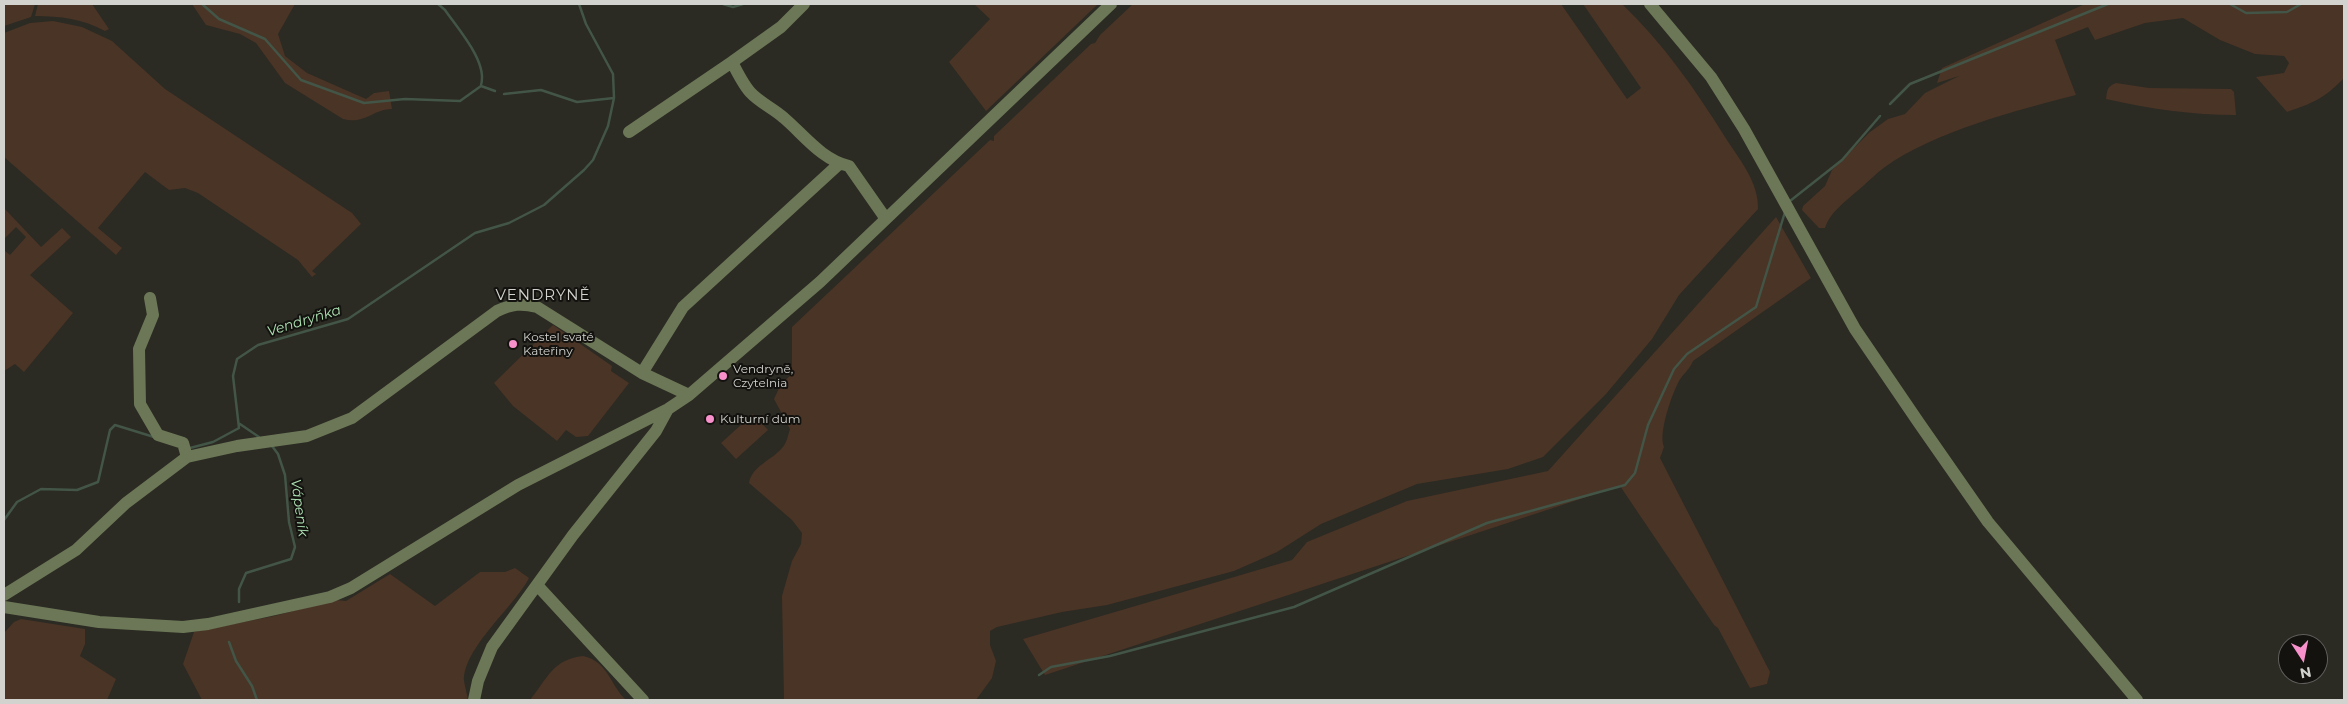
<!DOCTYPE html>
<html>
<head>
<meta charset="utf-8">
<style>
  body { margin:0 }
  #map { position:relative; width:2348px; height:704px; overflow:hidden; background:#2b2a23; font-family:Montserrat,sans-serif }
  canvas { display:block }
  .frame { position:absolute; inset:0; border:5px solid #d2d2ce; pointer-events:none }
  .north { position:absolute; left:2278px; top:634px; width:50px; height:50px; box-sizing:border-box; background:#13120f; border:1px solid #5f5f5b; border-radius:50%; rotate:169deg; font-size:14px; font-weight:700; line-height:20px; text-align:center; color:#d2d2ce }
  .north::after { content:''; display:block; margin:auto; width:18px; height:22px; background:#f890cb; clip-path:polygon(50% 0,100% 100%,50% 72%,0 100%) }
</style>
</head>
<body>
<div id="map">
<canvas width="2348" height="704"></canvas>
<div class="frame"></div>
<div class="north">N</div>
</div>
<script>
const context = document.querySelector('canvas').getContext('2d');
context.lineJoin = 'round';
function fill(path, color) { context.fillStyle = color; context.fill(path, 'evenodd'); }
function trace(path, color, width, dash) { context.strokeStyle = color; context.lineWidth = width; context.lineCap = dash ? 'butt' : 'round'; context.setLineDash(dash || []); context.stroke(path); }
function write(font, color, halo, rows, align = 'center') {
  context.font = font + ' Montserrat,sans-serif'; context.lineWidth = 4; context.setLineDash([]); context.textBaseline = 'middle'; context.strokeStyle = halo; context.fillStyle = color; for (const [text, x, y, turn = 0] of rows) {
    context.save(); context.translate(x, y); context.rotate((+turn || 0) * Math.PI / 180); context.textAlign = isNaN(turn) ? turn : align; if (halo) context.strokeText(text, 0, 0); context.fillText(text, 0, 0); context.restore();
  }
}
fill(new Path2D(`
  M4,4H35L31,17L4,26Z
  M38,4H92L109,29L105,31C83,19 60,16 35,16Z
  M192,4H295L278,34L285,56L307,73L366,99L374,93L389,91L392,109C373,109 365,125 343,119L285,83L256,43L240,34L206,25Z
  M974,4H1098L986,111L949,62L990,19Z
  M1133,4H1561L1627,99L1641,88L1583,4H1622C1663,43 1695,89 1725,137C1739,159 1759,182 1758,209L1679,295L1652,339L1606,394L1543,457L1508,469L1417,484L1321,524L1277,552L1234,571L1107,605L1062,612L997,627L990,631V645L996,661L992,678L976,700H784L782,596L792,561L801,544L802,533L792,520L749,483C752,466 772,460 782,448C787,443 788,435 790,429L774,399L781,384L792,374V327L990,140L994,141V136L1091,44L1095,43L1100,35Z
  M2085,4H2344V78C2325,98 2313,103 2287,112L2256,77L2284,73L2289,63L2284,56L2255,54L2220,40L2183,18L2145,23L2095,40L2088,27L2055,40L2076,95C2020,109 1931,133 1885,167C1875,174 1866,184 1856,192C1844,203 1830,212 1825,228H1819L1802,210L1803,206L1825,186L1832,170L1870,132L1888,119L1905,114L1925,93L1959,76L1937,83L1942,68Z
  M53,21L82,27L112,41L165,89L352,213L361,224L312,271L316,274L312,277L298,260L198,193L185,188L169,190L145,172L98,228L122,248L116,255L4,157V33L30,23Z
  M2116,83L2149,88L2231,89L2234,92L2236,115C2192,115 2150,109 2106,99C2107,91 2107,86 2116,83Z
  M4,208L41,247L62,228L71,237L30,275L73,313L24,372L15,364L4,371V250L10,255L26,237L16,227L4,239Z
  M1776,217L1811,278L1693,361C1690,369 1683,374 1679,381C1672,394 1658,433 1664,447L1660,458L1770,672L1767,684L1750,688L1718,628L1714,625L1620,486L1045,675L1023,639L1292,560L1307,542L1407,501L1548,471Z
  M553,325L612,366L611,371L629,383L588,436L576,437L566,430L557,441L513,406L494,383Z
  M753,414L768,430L736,459L721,443Z
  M515,568L529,578C515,606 463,648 464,681C465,687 467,694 468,700H202L183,664L194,632L274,616L336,600L346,601L390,574L435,606L480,572H505Z
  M21,619L85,629V644L80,656L116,679L107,700H4V633L14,622Z
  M583,656C608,661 610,685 626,700H530C547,679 553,659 583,656Z`), '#4a3426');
trace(new Path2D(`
  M202,4L219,19L265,39L301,80L364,103L405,99L460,101L481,86L495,91
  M438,4L445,10C458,29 488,62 481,85
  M723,4L733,7L743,4
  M2230,4L2246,13L2287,12L2301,4
  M504,94L541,90L577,102L614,98
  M1890,104L1910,84L2108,4
  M1790,201L1842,160L1880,116
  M240,424L259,437
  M190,448L213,442L239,428L233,376L237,359L258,345L348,319L475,233L509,223L544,205L584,170L593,160L608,126L614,98L613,74L586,24L579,4
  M4,520L17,502L41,489L77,490L98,482L110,430L115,425L154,437
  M239,602V589L246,573L291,559L295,547L289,522L285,475L278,454L272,446
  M229,642L236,661L252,686L257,700
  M1039,675L1051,667L1110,656L1294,607L1487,523L1625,485L1635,473L1648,425L1674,369L1687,354L1756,307L1785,212`), '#425546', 2.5);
trace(new Path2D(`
  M804,4L781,27L732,62C737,72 743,84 750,92C760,103 773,108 784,118C804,135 822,160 849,166L886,219
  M1650,4L1711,77L1744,129L1855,329L1919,423L1988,522L2137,700
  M629,132L732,62
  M150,298L153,315L139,349L140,404L158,435L183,443L187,457
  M642,373L683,307L839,164
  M537,585L643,700
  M4,595L76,550L126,503L187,457L237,446L307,436L352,418L497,311C512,304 521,303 537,307L642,373L689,395
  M4,607L99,622L183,627L208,624L330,597L351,588L518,485L668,409L689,395L820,282L1111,4
  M474,700L478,681L492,647L573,535L656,431L668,409`), '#6b7756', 12);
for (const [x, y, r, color] of [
  [513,344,5,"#f890cb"],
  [723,376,5,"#f890cb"],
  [710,419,5,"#f890cb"]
]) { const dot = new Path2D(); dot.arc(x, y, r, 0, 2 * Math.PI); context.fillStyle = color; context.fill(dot); trace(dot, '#13120f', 2); }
write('12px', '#d2d2ce', '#13120f', [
  ["Kostel svaté",523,337],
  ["Kateřiny",523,351],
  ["Vendryně,",733,369],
  ["Czytelnia",733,383],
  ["Kulturní dům",720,419]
], 'left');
write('italic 14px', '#ace0b2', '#13120f', [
  ["Vendryňka",304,321,-17],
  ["Vápeník",299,508,82]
]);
context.letterSpacing = '1px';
write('15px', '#d2d2ce', '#13120f', [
  ["VENDRYNĚ",543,296]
]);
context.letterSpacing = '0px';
</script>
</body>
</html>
